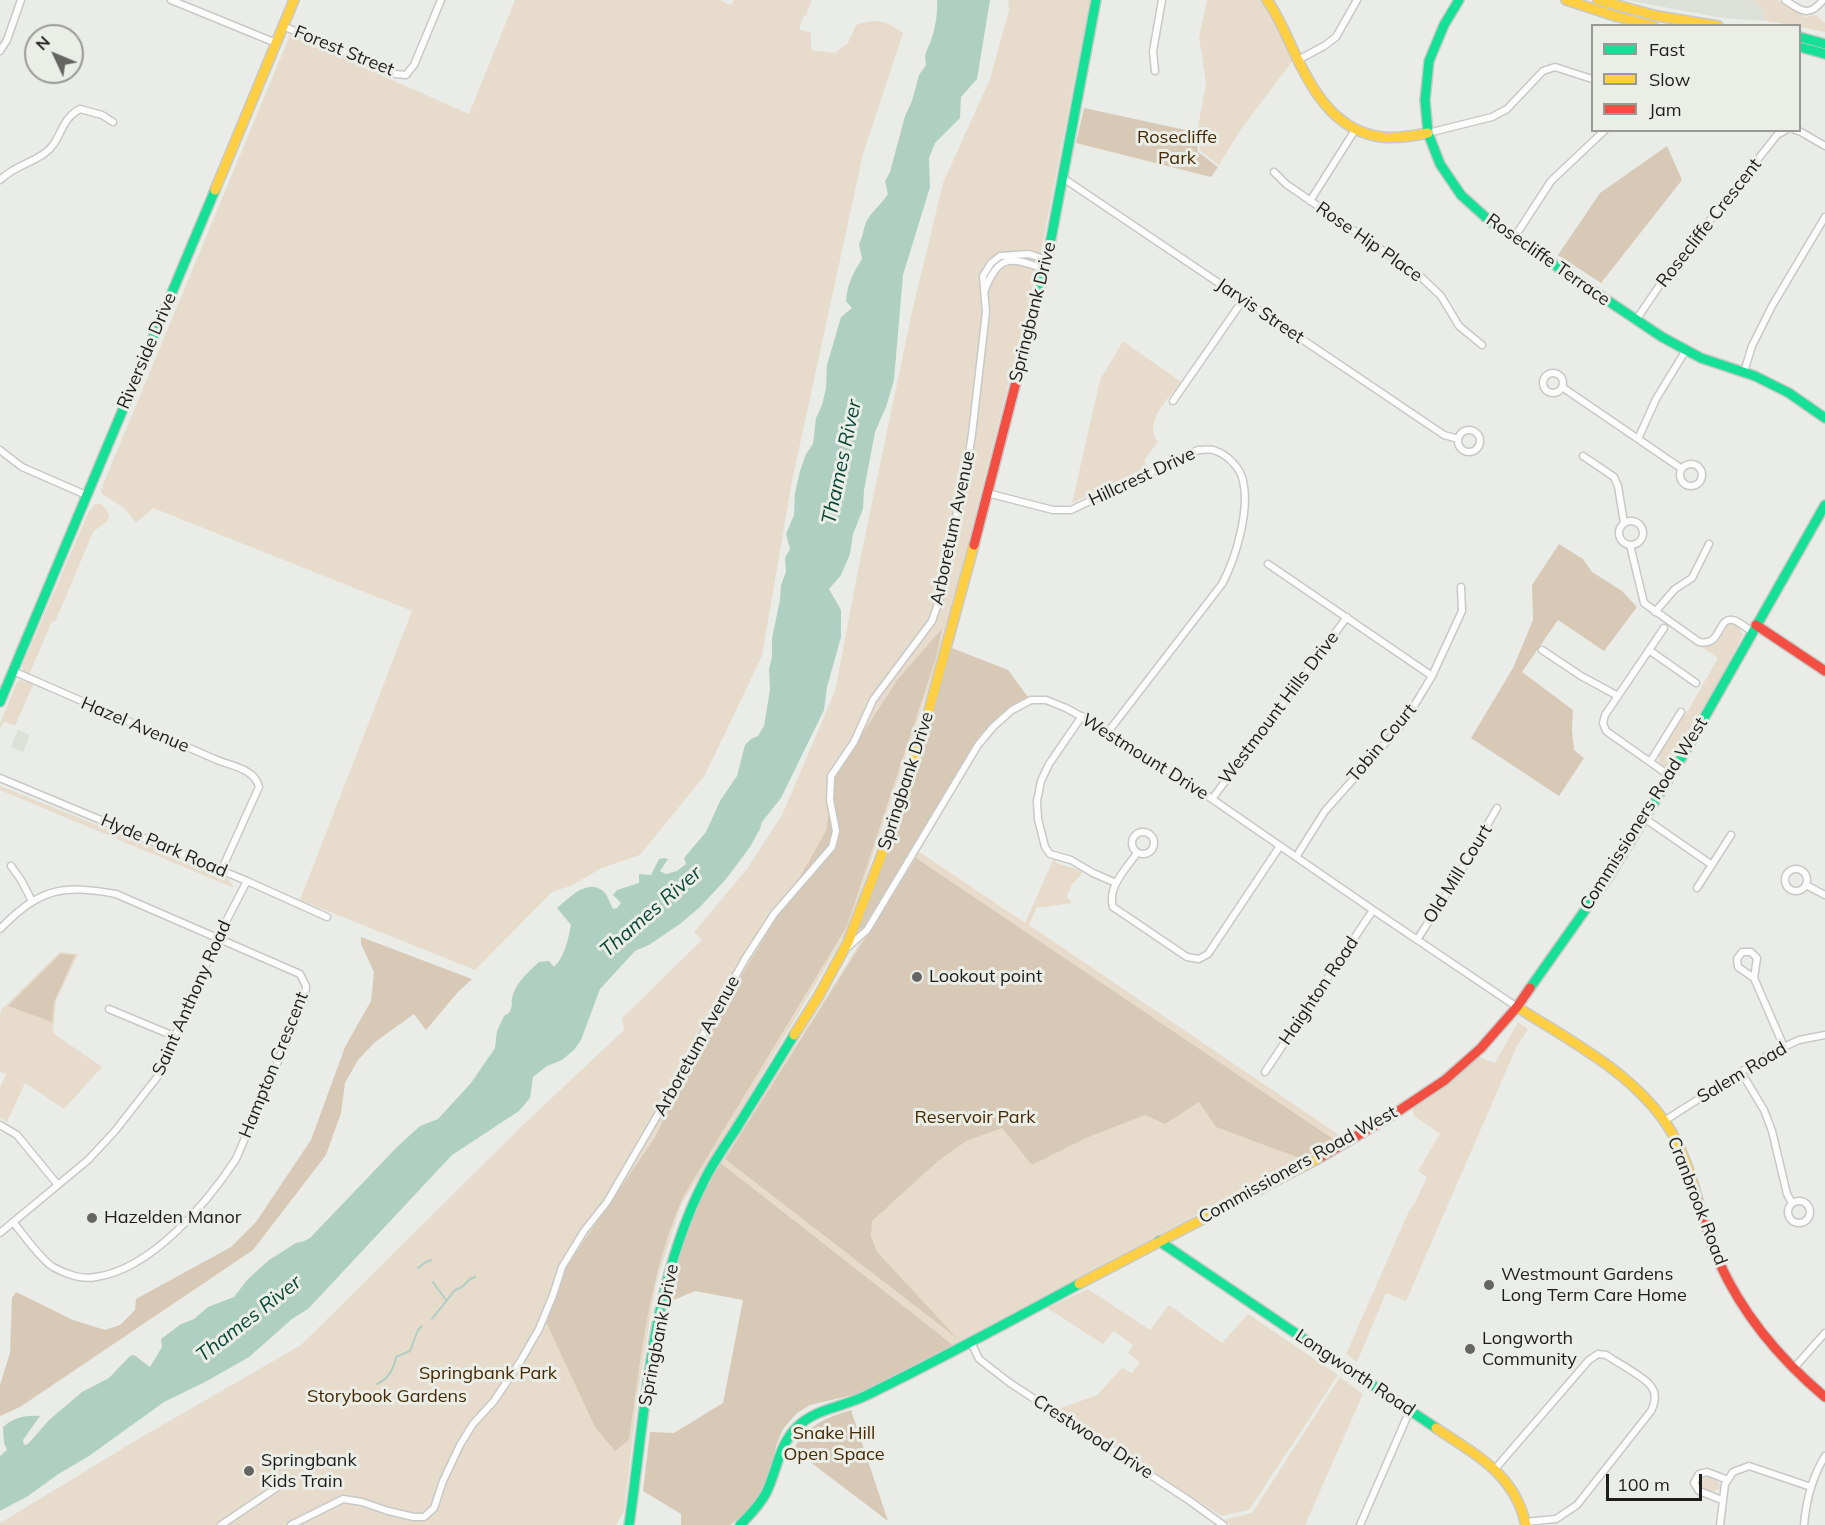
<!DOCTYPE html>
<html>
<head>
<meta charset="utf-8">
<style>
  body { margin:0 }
  #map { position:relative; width:1825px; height:1525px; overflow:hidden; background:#eaece8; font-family:Mulish,sans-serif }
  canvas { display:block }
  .legend { position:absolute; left:1591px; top:24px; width:210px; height:108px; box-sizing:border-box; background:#ebede7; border:2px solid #999a96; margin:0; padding:8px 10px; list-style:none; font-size:18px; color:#1e1e1c }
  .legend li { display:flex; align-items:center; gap:12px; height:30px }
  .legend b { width:30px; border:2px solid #999a96 }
  .north { position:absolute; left:24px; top:24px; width:60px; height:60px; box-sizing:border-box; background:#ebede7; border:2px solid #999a96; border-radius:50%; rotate:314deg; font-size:16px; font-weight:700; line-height:24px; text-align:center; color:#1e1e1c }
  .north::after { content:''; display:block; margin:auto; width:21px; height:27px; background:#656663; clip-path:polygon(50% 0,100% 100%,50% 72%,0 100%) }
  .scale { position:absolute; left:1606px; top:1474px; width:96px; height:27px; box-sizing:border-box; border:3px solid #1e1e1c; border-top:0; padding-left:8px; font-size:18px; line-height:21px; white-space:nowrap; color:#1e1e1c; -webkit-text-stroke:4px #ebede7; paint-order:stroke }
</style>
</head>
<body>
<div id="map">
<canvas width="1825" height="1525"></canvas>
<ul class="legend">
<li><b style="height:8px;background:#16e098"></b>Fast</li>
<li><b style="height:8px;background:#ffcf43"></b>Slow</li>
<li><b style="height:8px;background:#f24e42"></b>Jam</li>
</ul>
<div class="north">N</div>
<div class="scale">100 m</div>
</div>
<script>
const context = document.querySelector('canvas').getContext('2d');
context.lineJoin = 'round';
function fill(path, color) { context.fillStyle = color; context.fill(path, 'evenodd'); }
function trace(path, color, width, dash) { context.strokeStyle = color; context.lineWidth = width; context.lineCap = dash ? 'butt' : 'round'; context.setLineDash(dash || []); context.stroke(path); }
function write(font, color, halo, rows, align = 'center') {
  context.font = font + ' Mulish,sans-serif'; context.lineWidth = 6; context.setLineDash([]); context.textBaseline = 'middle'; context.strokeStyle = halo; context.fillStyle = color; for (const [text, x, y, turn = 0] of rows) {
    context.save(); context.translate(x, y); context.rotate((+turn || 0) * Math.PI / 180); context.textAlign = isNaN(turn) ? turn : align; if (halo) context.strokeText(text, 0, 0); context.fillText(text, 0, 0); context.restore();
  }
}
fill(new Path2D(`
  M1626,0H1752L1765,11L1764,15L1766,21L1723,18Z
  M18,730L30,735L23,752L11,747Z`), '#dde0d7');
fill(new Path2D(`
  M515,0H720L731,5L734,0H812L806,16L804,15L799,29L811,33V50L835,53L848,43L856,25C878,18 884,20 903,33L863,154L792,481L762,656L705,775L640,855L602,868L570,886L552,892L475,970L300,900L412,611L153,508L136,523L124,508L102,494L100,488L106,489L102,487L290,35L469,114Z
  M1008,0H1090L1038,267L941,650L849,928L729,1130L681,1205L656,1284L638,1392L624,1511L616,1525H0V1523L140,1438L301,1345L525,1123L624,1030L622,1018L702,940L694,932L747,869L782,815L835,691L860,560L912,312L943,183L990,79L1009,10Z
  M1207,0H1261L1271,12L1294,59L1241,129L1219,165L1200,151L1197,132L1206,83L1199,37Z
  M1752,0H1777L1805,17L1816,15L1825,23V32L1800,27V26L1766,21L1764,15L1765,11Z
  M1123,341L1181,382C1170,397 1142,422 1158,442L1144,460L1147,467L1072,503L1100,380Z
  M95,504H101L107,510L109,516L107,521L93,532L55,622L52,621L29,675L24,672L22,666L89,511Z
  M1731,623L1739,628L1743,635L1718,683L1670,765L1664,767L1660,763L1658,756L1684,714H1686L1718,658L1700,646C1719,648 1719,639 1728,624Z
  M20,680L34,683L15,726L4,721L0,729V724L16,684Z
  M0,786L221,875L229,880L234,888L0,790Z
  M918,851L1025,923L1054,858L1057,859L1056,863L1083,871C1080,878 1077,878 1073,883C1070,887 1071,890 1067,894V897L1072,903L1037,908L1044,891L1029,925L1342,1137L953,1345L721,1163Z
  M60,952L78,954L56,1001L53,1033L102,1067L64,1109L25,1083L7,1122L0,1118V1088L6,1074L0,1072V1014L1,1010Z
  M1518,1022L1528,1029L1517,1046L1406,1301L1386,1293L1357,1362L1346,1354L1409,1211L1415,1203L1427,1177L1418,1171L1440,1134L1414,1116L1412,1107L1479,1057L1495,1063Z
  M1088,1289L1150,1330L1169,1305L1222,1343L1248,1314L1338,1375L1249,1510L1221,1516L1058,1409L1097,1395L1122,1368L1132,1373L1140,1362L1128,1353L1133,1345L1114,1331L1103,1344L1047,1308Z
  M1340,1377L1363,1394L1305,1525H1230L1223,1520L1252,1513Z
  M1705,1476C1712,1476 1717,1479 1720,1485L1719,1489L1713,1492L1701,1488L1699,1484L1701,1479Z`), '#e7dccc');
fill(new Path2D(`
  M1084,108L1195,132L1198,152L1218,167L1211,177L1076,143Z
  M1667,146L1682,180L1601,283L1558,255L1600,193Z
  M1559,544L1583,559L1592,572L1622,591L1637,607L1604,651L1558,620L1522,672L1573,710L1572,730L1574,750L1584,758L1559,796L1471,738L1513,668L1533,620L1532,585Z
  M942,629L936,658L847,926L683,1197C649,1273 641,1358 629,1440L615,1451L595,1427L546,1322L566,1267L654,1139L711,1026L777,917L826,831L835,776L898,679Z
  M952,648L1008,670L1028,697C1008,705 994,721 979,736L864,927L860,930V925L922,749Z
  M916,858L1336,1141L1302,1159L1216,1127L1199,1102L1165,1124L1145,1115L1086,1138L1032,1165L1002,1128L966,1141L938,1161L872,1221L871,1236L877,1252L958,1339L725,1159Z
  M361,937L472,979L458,992L426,1030L414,1014L375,1042L358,1060L345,1083L341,1113L326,1155L253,1250L20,1407L0,1416V1385L10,1353L12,1298L16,1292L73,1320L105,1330L120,1325L135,1310L136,1299L231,1247L256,1222L311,1140L345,1047L371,1001L374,972L361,944Z
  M60,954L75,955L54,1002L52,1022L8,1006Z
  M721,1163L953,1345L870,1388L853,1395L810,1405L797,1413L783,1429L776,1446L767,1486L751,1508L730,1525H681V1514L643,1491L650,1432L674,1433L723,1403L743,1300L695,1291L669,1302C679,1254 694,1205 721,1163Z
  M851,1410L888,1521L793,1449C810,1424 823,1419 851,1410Z`), '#d7c9b6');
fill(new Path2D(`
  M937,0H990L977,79L961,97L960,118L935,143L929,158L930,187L903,275L894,380L886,407L875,432L864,490L863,509L853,534L850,554L841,575L829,589L841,610V637L827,687L824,710L781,798L762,822L760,829L750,847L726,879L700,907L680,924L649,945L635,951L600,989L581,1040L575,1049L562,1060L547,1066L533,1077L530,1098L519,1111L452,1155L308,1309L292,1319L249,1357L205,1382L164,1402L89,1456L60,1473L28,1496L0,1511V1456L7,1450L4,1443L3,1427C14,1417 26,1415 40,1416L23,1440L24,1445L28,1444L49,1420L82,1392L109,1378L130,1356L134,1355L150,1367L162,1347L161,1339L181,1324L194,1319L208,1307L234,1297L248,1279L269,1260L296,1243L304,1241L310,1238L397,1147L420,1126L438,1119L471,1083L495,1048L497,1031L504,1016L510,1012L512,1005C510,988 527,973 539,962L549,961L554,967C565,956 568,940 571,925L557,908C567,900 585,880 600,889C608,893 609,902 613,909L617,908L621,903L613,895L617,890L639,883V874L651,875L659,859L664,858L668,859L660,871L666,874L677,871L686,864L684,858L706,832L720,801L737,776L745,745L751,739L758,736L764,726L770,690L769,669L772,657V638L780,600L781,585L786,572L785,558L790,549L786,534L794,515L795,493L800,471L806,454L813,444L816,418L822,405L826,388L827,365L841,317L852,308L846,301C847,285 853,273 862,259L859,244C864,236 863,225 869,217C875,209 882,203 888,194L885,181L890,172L905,116L912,101L919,75L926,65C924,53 926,53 930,43C935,30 938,14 937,0Z`), '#afcfc3');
trace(new Path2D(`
  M418,1268L426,1262L431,1260
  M433,1282L446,1300
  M432,1319L455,1290L462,1287L470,1279L475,1277
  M377,1384C388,1379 394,1368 396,1357L410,1351L418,1330L422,1326`), '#afcfc3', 2);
const street = new Path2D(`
  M171,0L276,43
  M1785,0C1801,11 1809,18 1823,0
  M283,26L395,74L406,75L414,65L441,0
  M0,51L7,40L21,0
  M1298,60L1324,46L1336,37L1357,0
  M1155,71L1153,51L1162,0
  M1795,130L1801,132L1825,146
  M1428,133L1492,117L1507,109L1543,71L1555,67L1592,79
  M1274,172L1286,184L1421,277L1441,296L1459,326L1482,345
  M1063,178L1444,435L1458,439
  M0,180C14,166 30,164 45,153C62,141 59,120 80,109L102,115L113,122
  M1310,201L1355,130
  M1514,238L1551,181L1605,130
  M985,290C999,251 1014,259 1045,269
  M1636,320L1666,276L1777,135L1786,130
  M1744,372L1752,346L1772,306L1825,217
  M1543 383a10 10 0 1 1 20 0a10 10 0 1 1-20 0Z
  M1562,387L1682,469
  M1173,401L1243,300
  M1458 441a11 11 0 1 1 22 0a11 11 0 1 1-22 0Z
  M1638,439L1656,399L1686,350
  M0,450L22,467L86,495
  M1583,456L1614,477L1618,486L1624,523
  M1680 475a11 11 0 1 1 22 0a11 11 0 1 1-22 0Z
  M987,493L1053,510H1071L1198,450C1204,450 1211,448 1216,451C1228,455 1241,469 1243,481C1250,510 1236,558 1222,584L1108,732
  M1619 533a12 12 0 1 1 24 0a12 12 0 1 1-24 0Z
  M1630,545L1644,603L1699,642C1724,647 1716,613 1736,621C1742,624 1747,628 1752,632
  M1268,564L1432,676
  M1655,612L1675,589L1692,578L1709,544
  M1664,628L1605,715L1603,723L1606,731L1670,776
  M1542,650L1581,676L1618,696
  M1649,650L1696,683
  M13,671L217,760C232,766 255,769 259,787L221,871
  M1082,716L1049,764L1041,781L1037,801L1038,819L1045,847L1050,854L1071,860L1093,873L1116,883
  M1650,762L1681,712
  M0,778L247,881L327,917
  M1212,799L1347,617
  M1644,818L1712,865
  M1132 843a11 11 0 1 1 22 0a11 11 0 1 1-22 0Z
  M1137,853C1126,869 1107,887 1113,907L1187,957L1199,959L1208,954L1280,846
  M1296,857L1325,811L1405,721L1432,676L1462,611L1461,587
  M11,866L21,880L32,901
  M1785 880a11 11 0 1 1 22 0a11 11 0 1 1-22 0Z
  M1806,885L1825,895
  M1697,888L1731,835
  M0,929C39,889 61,884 116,894L300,974L306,986L305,998L236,1159C207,1203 152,1269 96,1277C82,1280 65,1274 53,1267C41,1260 23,1234 13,1222
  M1417,940L1459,874L1497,808
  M848,947L867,930L978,745L993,727L1012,710L1031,700H1046L1066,708L1095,724L1212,799L1373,910L1517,1007
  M1754,978L1757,958L1751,952H1742L1737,959L1738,967L1754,978L1784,1047
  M109,1009L176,1037
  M1265,1072L1373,910
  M1741,1072L1764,1110L1772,1131L1787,1194L1792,1203
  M1664,1121L1771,1053L1799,1040L1825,1035
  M0,1125L17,1135L58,1185
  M1788 1212a11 11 0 1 1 22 0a11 11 0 1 1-22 0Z
  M0,1233L88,1160L115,1131L158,1076L218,937L247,881
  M971,1342L979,1359L1010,1383L1190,1501L1223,1525
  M1794,1368L1825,1333
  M1495,1469L1589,1360L1598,1354L1606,1355C1615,1361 1644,1377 1650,1385C1657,1393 1655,1403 1651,1411L1577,1505L1556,1519L1525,1522
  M1722,1500L1699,1491L1694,1483L1699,1474L1707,1472L1728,1480
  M221,1525L288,1480
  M291,1525L343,1499L362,1502L388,1511L414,1517H424L434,1508L443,1481L460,1445L473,1424L494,1401L520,1362L539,1329L553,1295L562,1267L584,1231L607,1202L671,1092L745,959L774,914L832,847L836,831L830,800L831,776L854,742L873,700L932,621L944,586L955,521L965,479L972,434L986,312L983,276L991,263L1000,256L1029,254L1047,260
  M1360,1525L1410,1410
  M1720,1525L1725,1484L1733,1472L1749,1466L1811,1487
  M1804,1525C1806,1501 1812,1477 1825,1456`);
const fast = new Path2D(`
  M1459,0L1444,25L1429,61L1425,100L1428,133L1440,164L1461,195L1492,223L1662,337L1701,358L1755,376L1789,393L1825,418
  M1800,37L1825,44
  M1800,47L1825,54
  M1032,320L1047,260L1096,0
  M0,702L215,190
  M1530,988L1607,879L1682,757L1825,505
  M1159,1241L1436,1428
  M629,1525C646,1409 650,1286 705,1179C713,1163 724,1147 734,1132C754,1100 774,1068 794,1035
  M740,1525C749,1516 760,1505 766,1493C777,1471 778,1446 797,1427C816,1408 844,1407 867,1395C939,1360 1009,1322 1079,1284`);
const slow = new Path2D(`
  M1267,0C1280,18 1287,38 1297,58C1314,94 1338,132 1382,137C1397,139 1413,136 1428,133
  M1566,0L1615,16L1653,26
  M1598,0L1657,16L1718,26
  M215,190L294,0
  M1517,1007C1570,1041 1634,1073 1669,1128C1683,1150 1691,1175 1698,1201
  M794,1035L818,997L848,942L879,862L923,732L974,545
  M1079,1284L1321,1157
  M1436,1428C1477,1456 1514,1473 1526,1525`);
const jam = new Path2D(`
  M974,545L1032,320
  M1756,625L1825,671
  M1321,1157L1394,1114L1445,1080L1481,1048L1517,1007L1530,988
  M1698,1201C1704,1221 1710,1243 1719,1262C1743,1315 1781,1360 1825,1397`);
trace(street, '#c8c9c6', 9);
trace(fast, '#c8c9c6', 12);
trace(slow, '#c8c9c6', 12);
trace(jam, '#c8c9c6', 12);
trace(street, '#fcfcfc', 6);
trace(fast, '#16e098', 9);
trace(slow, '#ffcf43', 9);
trace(jam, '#f24e42', 9);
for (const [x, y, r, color] of [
  [917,977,6,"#656663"],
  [92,1218,6,"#656663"],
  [1489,1285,6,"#656663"],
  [1470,1349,6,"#656663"],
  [249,1471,6,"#656663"]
]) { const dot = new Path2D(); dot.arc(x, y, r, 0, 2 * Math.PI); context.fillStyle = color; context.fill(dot); trace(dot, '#ebede7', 2); }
write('18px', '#1e1e1c', '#ebede7', [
  ["Forest Street",344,51,22],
  ["Rosecliffe Crescent",1709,223,-52],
  ["Rose Hip Place",1369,242,35],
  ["Rosecliffe Terrace",1548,260,35],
  ["Jarvis Street",1260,311,34],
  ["Springbank Drive",1033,312,-76],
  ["Riverside Drive",147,351,-67],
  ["Hillcrest Drive",1142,477,-25],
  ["Arboretum Avenue",953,528,-78],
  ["Westmount Hills Drive",1279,708,-53],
  ["Hazel Avenue",135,725,23],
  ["Tobin Court",1382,743,-50],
  ["Westmount Drive",1145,757,32],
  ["Springbank Drive",906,781,-72],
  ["Commissioners Road West",1644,814,-58],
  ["Hyde Park Road",164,846,23],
  ["Old Mill Court",1458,874,-58],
  ["Haighton Road",1319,991,-56],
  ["Saint Anthony Road",192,998,-66],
  ["Arboretum Avenue",697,1046,-61],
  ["Hampton Crescent",274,1065,-68],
  ["Salem Road",1742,1073,-31],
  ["Commissioners Road West",1298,1165,-29],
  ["Cranbrook Road",1697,1201,69],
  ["Springbank Drive",659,1335,-79],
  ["Longworth Road",1355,1373,34],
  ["Crestwood Drive",1093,1437,33]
]);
write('18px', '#452901', '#ebede7', [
  ["Rosecliffe",1177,138],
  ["Park",1177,159],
  ["Reservoir Park",975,1118],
  ["Springbank Park",488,1374],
  ["Storybook Gardens",387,1397],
  ["Snake Hill",834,1434],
  ["Open Space",834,1455]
]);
write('18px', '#1e1e1c', '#ebede7', [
  ["Lookout point",929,977],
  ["Hazelden Manor",104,1218],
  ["Westmount Gardens",1501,1275],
  ["Long Term Care Home",1501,1296],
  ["Longworth",1482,1339],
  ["Community",1482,1360],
  ["Springbank",261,1461],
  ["Kids Train",261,1482]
], 'left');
write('italic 20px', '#054637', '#ebede7', [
  ["Thames River",842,462,-78],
  ["Thames River",651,912,-41],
  ["Thames River",249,1319,-38]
]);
</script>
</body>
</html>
